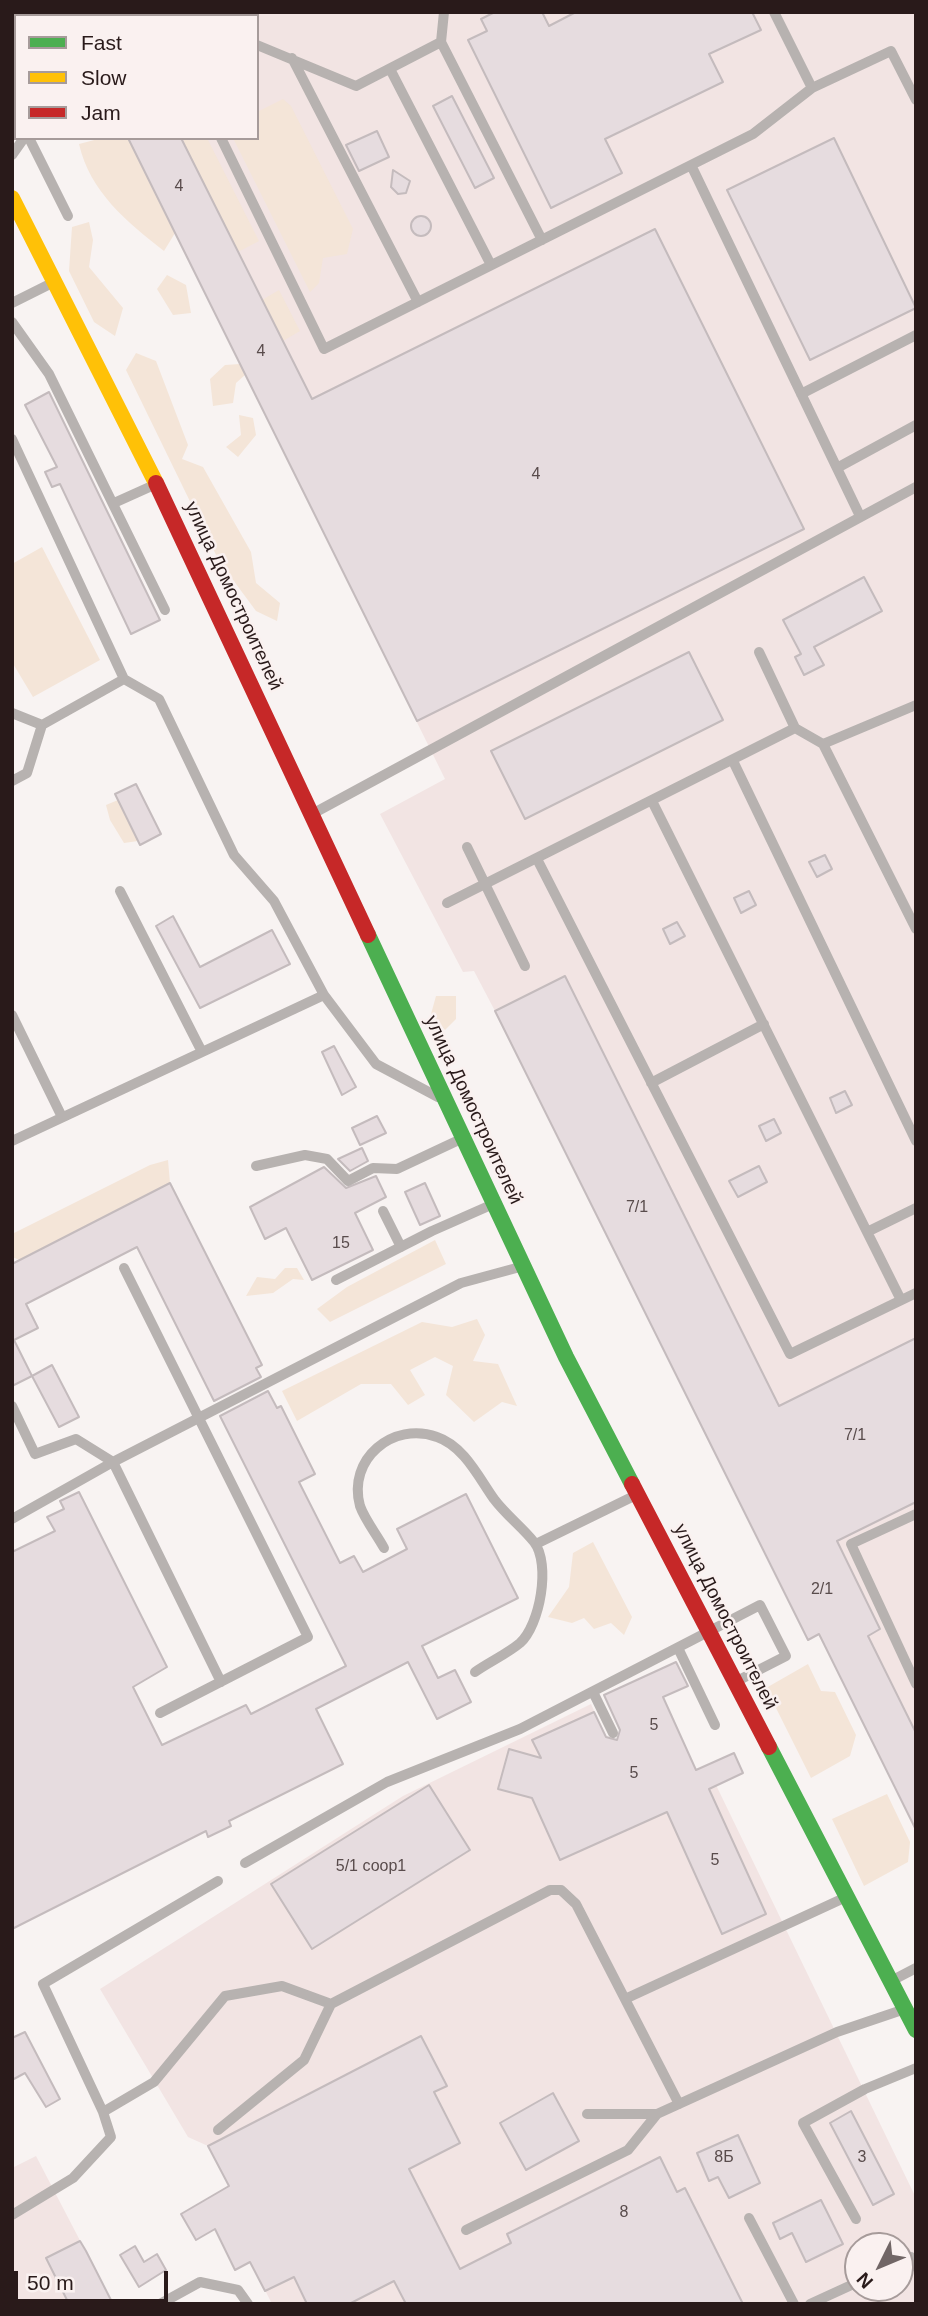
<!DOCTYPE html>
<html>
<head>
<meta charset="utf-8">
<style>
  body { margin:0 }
  #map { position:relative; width:928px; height:2316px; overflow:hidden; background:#f8f3f2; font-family:Helvetica,sans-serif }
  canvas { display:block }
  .frame { position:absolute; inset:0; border:14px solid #291a1a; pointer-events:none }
  .legend { position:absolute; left:14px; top:14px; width:245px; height:126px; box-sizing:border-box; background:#faf1f0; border:2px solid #a69b9a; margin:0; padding:9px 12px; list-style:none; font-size:21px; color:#291a1a }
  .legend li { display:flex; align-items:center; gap:14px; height:35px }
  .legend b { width:35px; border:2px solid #a69b9a }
  .north { position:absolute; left:844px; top:2232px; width:70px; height:70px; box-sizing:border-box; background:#faf1f0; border:2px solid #a69b9a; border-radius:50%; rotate:227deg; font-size:19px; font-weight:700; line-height:28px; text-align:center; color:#291a1a }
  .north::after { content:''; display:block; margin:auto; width:24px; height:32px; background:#716666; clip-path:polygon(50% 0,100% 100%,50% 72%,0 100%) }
  .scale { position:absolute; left:14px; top:2271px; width:154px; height:32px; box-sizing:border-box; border:4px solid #291a1a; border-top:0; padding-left:9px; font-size:21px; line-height:24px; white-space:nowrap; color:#291a1a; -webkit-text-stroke:5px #faf1f0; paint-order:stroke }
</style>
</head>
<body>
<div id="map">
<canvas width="928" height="2316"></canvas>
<div class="frame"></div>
<ul class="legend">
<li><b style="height:9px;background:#4caf50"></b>Fast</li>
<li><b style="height:9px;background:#ffc107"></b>Slow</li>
<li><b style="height:9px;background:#c62828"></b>Jam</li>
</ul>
<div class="north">N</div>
<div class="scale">50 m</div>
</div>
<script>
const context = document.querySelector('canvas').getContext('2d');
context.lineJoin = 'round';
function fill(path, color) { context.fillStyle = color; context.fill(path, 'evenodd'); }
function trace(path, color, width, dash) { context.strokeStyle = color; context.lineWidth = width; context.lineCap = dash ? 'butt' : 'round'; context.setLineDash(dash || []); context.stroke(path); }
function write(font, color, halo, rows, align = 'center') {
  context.font = font + ' Helvetica,sans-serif'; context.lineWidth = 5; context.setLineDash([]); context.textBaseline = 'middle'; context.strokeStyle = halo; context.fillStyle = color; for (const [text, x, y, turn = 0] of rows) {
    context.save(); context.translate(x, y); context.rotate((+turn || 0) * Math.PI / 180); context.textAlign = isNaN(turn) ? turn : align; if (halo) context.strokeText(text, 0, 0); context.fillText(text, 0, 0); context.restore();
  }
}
fill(new Path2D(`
  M12,12H916V1830L819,1635L808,1640L495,1011L474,971L463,972L380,814L445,779L128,138H257V16H16V69L12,71Z
  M591,1704L643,1818L716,1785L916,2198V2304H272L256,2272L260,2245L208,2146L188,2137L100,1989L403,1796ZM858,2246H900V2288H858Z
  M36,2156L113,2304H12V2168Z`), '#f2e4e3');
fill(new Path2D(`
  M283,99L291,106L353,229L347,254L323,258L319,283L310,292L233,138H257V112Z
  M102,138H128L175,233L164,251C127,222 90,192 79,144Z
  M188,138H207L259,241L238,252L183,141Z
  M89,222L93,240L89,267L123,308L115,336L94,322L69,271L72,227Z
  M167,275L186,285L191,313L173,315L157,289Z
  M279,290L300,331L283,341L262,300Z
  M136,353L156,361L188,445L182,459L203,467L251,552L256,583L280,603L277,621L256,611L219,561L126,370Z
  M240,364L245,375L236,383L233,403L213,406L210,379L225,365Z
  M239,415L253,418L256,435L238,457L226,447L241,435Z
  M42,547L100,660L33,697L12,662V564Z
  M118,800L138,841L124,843L110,820L106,805Z
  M436,996H456V1019L445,1030L431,1014Z
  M168,1160L170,1183L20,1260L12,1257V1234L150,1165Z
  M435,1240L446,1264L330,1322L317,1309L347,1287Z
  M285,1268H297L304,1280L293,1279L273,1293L246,1296L257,1277L275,1279Z
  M477,1319L485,1335L473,1361L498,1364L517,1406L502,1402L474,1422L446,1395L453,1366L435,1357L410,1370L425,1395L408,1405L391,1384H361L297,1421L282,1391L422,1322L452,1327Z
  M593,1542L632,1617L624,1635L611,1623L594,1629L584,1618L572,1623L548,1617L569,1587L573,1553Z
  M808,1664L821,1691L835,1692L856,1735L850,1756L811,1778L766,1688Z
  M887,1794L910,1842L908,1862L864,1886L832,1819Z`), '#f4e5d8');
const building = new Path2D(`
  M495,12H542L549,26L576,12H752L761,30L709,54L723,82L605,139L622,173L551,208L468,40L487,31L481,19Z
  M452,96L494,178L475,188L433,106Z
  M377,131L389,157L359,171L346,145Z
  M128,138H181L312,399L655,229L804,529L417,721Z
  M834,138L916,308L810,360L727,190Z
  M393,170L410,181L406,193L398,194L391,187Z
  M411 226a10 10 0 1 1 20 0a10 10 0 1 1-20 0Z
  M49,392L160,620L131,634L60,484L52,487L45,472L57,467L25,405Z
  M864,577L882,611L814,647L824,665L804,675L795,657L801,654L783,620Z
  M689,652L723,720L525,819L491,751Z
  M136,784L161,834L140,845L115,794Z
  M825,855L832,869L817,877L809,862Z
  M749,891L756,905L741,913L734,898Z
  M173,916L200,967L272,930L290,964L200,1008L156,926Z
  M677,922L685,936L670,944L663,929Z
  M565,976L779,1406L916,1338V1502L837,1541L880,1629L868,1636L916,1733V1830L819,1634L808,1640L495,1011Z
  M334,1046L356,1087L342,1095L322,1052Z
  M845,1091L852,1105L836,1113L830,1098Z
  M377,1116L386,1133L360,1145L352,1128Z
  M774,1119L781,1133L766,1141L759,1126Z
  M362,1148L368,1161L350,1171L338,1159Z
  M759,1166L767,1182L738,1197L729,1181Z
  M324,1167L346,1188L376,1176L386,1197L355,1213L373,1250L312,1280L286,1228L265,1239L250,1207Z
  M170,1183L262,1365L256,1368L261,1377L214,1401L137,1247L26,1304L38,1328L14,1340L32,1376L12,1386V1264Z
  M425,1183L440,1216L420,1225L405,1192Z
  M52,1365L79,1417L59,1427L32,1376Z
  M268,1391L277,1408L281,1406L315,1474L299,1482L340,1563L354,1556L363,1572L407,1549L397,1529L466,1494L518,1598L422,1646L438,1678L455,1670L471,1702L437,1719L408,1662L316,1709L343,1764L229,1821L231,1826L208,1837L206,1831L12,1929V1552L55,1531L47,1517L64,1509L60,1501L79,1492L167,1667L133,1687L162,1745L246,1705L251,1714L346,1666L220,1416Z
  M676,1662L688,1686L663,1697L696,1770L734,1753L743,1773L709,1789L766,1914L722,1934L667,1812L560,1860L532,1798L498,1789L509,1749L541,1758L532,1740L594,1712L606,1737L617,1740L620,1730L604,1695Z
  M429,1785L470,1850L312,1949L271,1884Z
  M25,2032L60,2099L46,2107L25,2073L12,2080V2038Z
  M421,2036L447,2086L434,2092L460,2143L409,2169L460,2269L511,2243L507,2234L660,2157L677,2192L685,2188L743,2304H406L394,2281L349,2304H307L294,2277L265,2291L250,2262L235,2270L215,2229L196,2240L181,2214L229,2186L208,2146Z
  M553,2093L579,2141L526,2170L500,2123Z
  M851,2111L894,2194L873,2205L830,2123Z
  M738,2135L760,2183L729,2198L718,2177L709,2181L697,2153Z
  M821,2200L843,2244L806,2262L792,2233L780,2239L773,2223Z
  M80,2241L86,2251L113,2304H69L46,2258Z
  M135,2246L144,2262L157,2254L166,2270L139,2287L120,2255Z`);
fill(building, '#e6dcdf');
trace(building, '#c4bbbd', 2);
trace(new Path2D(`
  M774,12L812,88
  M441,42L542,240
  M257,45L356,86L441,42L444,12
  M292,58L418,302
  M390,69L491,265
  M12,105L16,112
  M29,138L68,216
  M221,138L324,349L753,134L812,88L891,51L916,100
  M12,155L24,138
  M691,165L860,516
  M12,303L52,283
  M12,322L49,374L165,610
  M801,394L916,335
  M12,439L124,679
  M837,468L916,425
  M114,503L154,485
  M759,652L795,728
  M12,713L42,725
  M823,744L916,705
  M733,761L916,1141
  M12,781L27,773L42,725L124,679L159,699L234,855L274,901L324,995L376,1064L438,1097
  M652,801L901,1300
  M314,813L916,487
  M467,847L525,966
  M537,859L790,1354L916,1293
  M120,891L202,1052
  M447,903L795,728L823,744L916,929
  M12,1015L62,1117
  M651,1083L764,1024
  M12,1141L324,995
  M256,1166L305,1155L327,1159L348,1181L373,1168L397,1169L461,1139
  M383,1211L401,1247
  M867,1232L916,1208
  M124,1268L308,1637L160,1713
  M336,1280L432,1231L491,1205
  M12,1406L35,1454L76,1439L113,1462L221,1682
  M916,1514L851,1544L916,1684
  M12,1519L113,1462L461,1283L520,1267
  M536,1544L634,1496
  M384,1548C377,1535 365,1520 360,1506C347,1459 393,1421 437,1437C464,1446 479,1478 494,1499C506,1515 522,1527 534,1542C551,1564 540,1625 520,1643C507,1654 489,1662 475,1672
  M678,1648L715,1725
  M593,1692L613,1733
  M245,1863L387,1782L520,1729L760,1605L786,1656L737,1681
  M893,1980L916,1968
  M625,1999L844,1898
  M103,2112L154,2082L225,1996L282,1986L331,2004
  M587,2114H657
  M218,2130L304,2060L331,2004L550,1890H561L576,1904L679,2104
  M12,2215L73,2178L111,2137L103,2112L43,1984L218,1881
  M749,2218L794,2304
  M856,2219L803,2123L865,2089L916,2068
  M466,2230L628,2150L657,2114L837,2032L902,2010
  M900,2262L911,2257L916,2267
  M160,2304L200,2282L238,2290L248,2304
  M810,2304L858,2282`), '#b7b2b0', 10);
trace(new Path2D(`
  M368,935L566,1357L632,1484
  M769,1747L916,2030`), '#4caf50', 16);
trace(new Path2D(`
  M12,198L156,483`), '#ffc107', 16);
trace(new Path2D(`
  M156,483L368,935
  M632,1484L769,1747`), '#c62828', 16);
write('16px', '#594c4c', null, [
  ["4",179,187],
  ["4",261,352],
  ["4",536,475],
  ["7/1",637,1208],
  ["15",341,1244],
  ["7/1",855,1436],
  ["2/1",822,1590],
  ["5",654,1726],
  ["5",634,1774],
  ["5",715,1861],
  ["5/1 соор1",371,1867],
  ["8Б",724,2158],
  ["3",862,2158],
  ["8",624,2213]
]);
write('19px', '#291a1a', '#faf1f0', [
  ["улица Домостроителей",233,596,65],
  ["улица Домостроителей",473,1110,65],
  ["улица Домостроителей",725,1617,63]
]);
</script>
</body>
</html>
